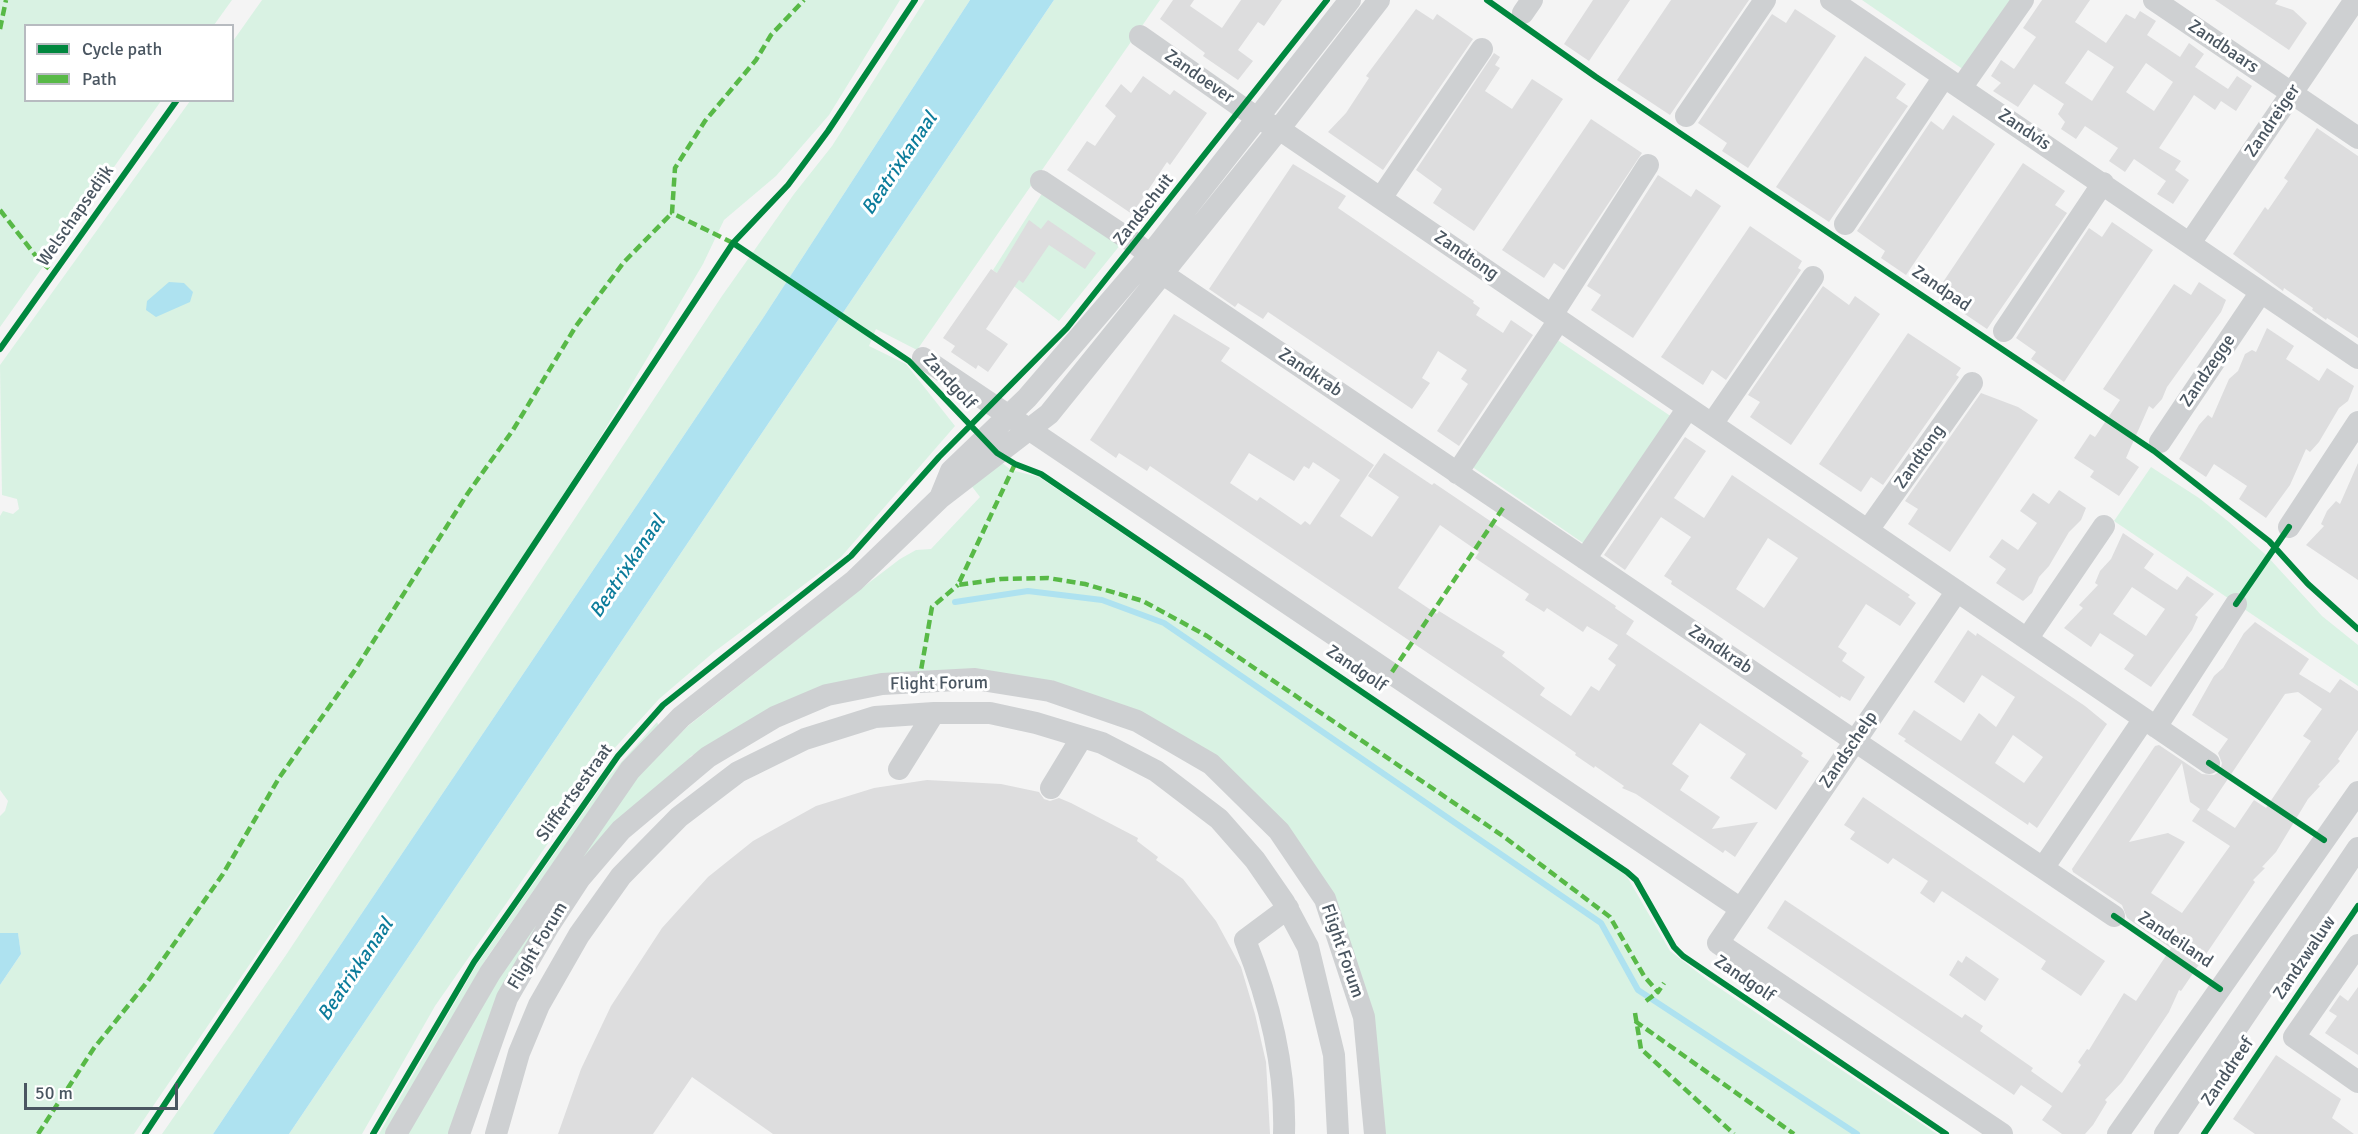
<!DOCTYPE html>
<html>
<head>
<meta charset="utf-8">
<style>
  body { margin:0 }
  #map { position:relative; width:2358px; height:1134px; overflow:hidden; background:#f4f4f4; font-family:Signika,sans-serif }
  canvas { display:block }
  .legend { position:absolute; left:24px; top:24px; width:210px; height:78px; box-sizing:border-box; background:#fff; border:2px solid #b7bbc0; margin:0; padding:8px 10px; list-style:none; font-size:18px; color:#4a5661 }
  .legend li { display:flex; align-items:center; gap:12px; height:30px }
  .legend b { width:30px; border:2px solid #b7bbc0 }
  .scale { position:absolute; left:24px; top:1083px; width:154px; height:27px; box-sizing:border-box; border:3px solid #4a5661; border-top:0; padding-left:8px; font-size:18px; line-height:21px; white-space:nowrap; color:#4a5661; -webkit-text-stroke:4px #fff; paint-order:stroke }
</style>
</head>
<body>
<div id="map">
<canvas width="2358" height="1134"></canvas>
<ul class="legend">
<li><b style="height:8px;background:#00873e"></b>Cycle path</li>
<li><b style="height:8px;background:#58b947"></b>Path</li>
</ul>
<div class="scale">50 m</div>
</div>
<script>
const context = document.querySelector('canvas').getContext('2d');
context.lineJoin = 'round';
function fill(path, color) { context.fillStyle = color; context.fill(path, 'evenodd'); }
function trace(path, color, width, dash) { context.strokeStyle = color; context.lineWidth = width; context.lineCap = dash ? 'butt' : 'round'; context.setLineDash(dash || []); context.stroke(path); }
function write(font, color, halo, rows, align = 'center') {
  context.font = font + ' Signika,sans-serif'; context.lineWidth = 6; context.setLineDash([]); context.textBaseline = 'middle'; context.strokeStyle = halo; context.fillStyle = color; for (const [text, x, y, turn = 0] of rows) {
    context.save(); context.translate(x, y); context.rotate((+turn || 0) * Math.PI / 180); context.textAlign = isNaN(turn) ? turn : align; if (halo) context.strokeText(text, 0, 0); context.fillText(text, 0, 0); context.restore();
  }
}
fill(new Path2D(`
  M0,0H232L214,25L26,26V100L161,101L0,327Z
  M262,0H900L829,115L776,176L724,220L703,264L601,436L449,672L134,1134H0V985L21,954L18,934L0,933V816L5,811L8,801L0,790V516L3,511L13,514L19,509L17,499L2,495L0,365L190,101L232,100L233,41Z
  M925,0H970L763,318L213,1134H162L286,955L722,296L794,194L832,146Z
  M1054,0H1160L917,350L876,329L869,346L906,364L955,426L841,557L714,652L659,699L612,751L435,1006L362,1134H289Z
  M1862,0H2016L1967,72Z
  M1043,192L1121,244L1059,321L993,270Z
  M1556,339L1672,417L1586,545L1471,466Z
  M1001,462L1011,470L1039,477L1625,873L1670,951L1709,981L1937,1134H1385L1332,894L1215,759L1050,685L881,677L691,756L684,767L578,869L453,1134H407L484,998L641,772L688,726L862,588L900,559L916,550L931,549L980,497L970,484Z
  M2151,467L2199,498L2229,522L2266,555L2322,616L2358,645V686L2114,521Z
  M657,722L659,726L605,788L486,959L385,1134H379L477,964L609,776Z`), '#d9f2e3');
fill(new Path2D(`
  M970,0H1054L289,1134H213L763,318Z
  M169,282L184,283L193,292L190,302L156,317L146,310L147,301Z
  M0,933H18L21,954L0,985Z`), '#aee2f0');
trace(new Path2D(`
  M955,602L1028,591L1102,600L1164,623L1601,923L1638,990L1857,1134`), '#aee2f0', 6);
fill(new Path2D(`
  M1173,0H1194L1190,6L1222,28L1241,0H1282L1264,26L1258,22L1238,50L1253,61L1238,80L1203,56L1205,53L1160,19Z
  M1593,0H1630L1589,61L1564,44Z
  M1671,0H1749L1670,115L1617,80Z
  M2042,0H2090L2075,22L2106,43L2126,14L2135,19L2140,11L2156,21L2147,35L2180,57L2189,43L2204,54L2195,67L2228,89L2237,76L2252,86L2236,111L2221,101L2215,110L2194,95L2183,112L2159,148L2181,161L2175,170L2189,180L2173,204L2157,194L2166,181L2134,159L2125,172L2109,161L2118,148L2085,126L2076,139L2061,129L2065,122L2058,114L2064,104L2034,84L2018,107L1993,91L2001,83L1991,76L2001,60L2014,69L2036,37L2023,28ZM2088,50L2114,67L2092,101L2065,83ZM2146,63L2173,82L2154,111L2126,92Z
  M2215,0H2278L2275,4L2293,10L2307,23L2289,50Z
  M1416,9L1433,20L1437,14L1473,39L1383,170L1328,132L1346,113L1369,78L1366,76Z
  M1795,9L1836,36L1748,168L1722,151L1727,143L1698,123L1772,14L1786,23Z
  M1494,53L1500,57L1495,65L1500,68L1485,91L1512,109L1532,79L1563,99L1474,231L1433,203L1442,189L1416,170Z
  M1865,56L1906,84L1896,98L1908,106L1829,222L1776,187Z
  M1143,76L1170,95L1174,90L1207,113L1170,165L1167,162L1132,214L1067,170L1087,141L1095,146L1116,116L1105,106L1121,84L1131,93Z
  M1953,115L1995,144L1906,275L1881,258L1885,251L1857,231L1931,121L1943,130Z
  M1591,119L1642,153L1564,270L1554,263L1544,278L1502,250Z
  M2317,128L2358,156V338L2327,318L2326,320L2312,310L2313,308L2284,288L2283,291L2233,254L2265,207L2268,210L2288,181L2284,178Z
  M2023,163L2065,191L2055,205L2067,213L1987,329L1935,294Z
  M1293,164L1346,196L1338,208L1474,301L1473,303L1480,308L1476,315L1503,333L1511,320L1533,335L1459,446L1437,431L1468,384L1461,379L1467,370L1438,351L1422,378L1430,383L1412,409L1268,312L1263,319L1238,303L1235,307L1209,289Z
  M1658,175L1691,197L1696,189L1721,206L1633,338L1591,310L1601,295L1587,286Z
  M1029,220L1041,229L1048,220L1096,253L1085,269L1049,245L1023,283L1019,280L986,329L1008,344L988,372L978,365L976,369L951,352L955,346L943,338L991,269L997,273Z
  M2112,222L2153,250L2064,382L2031,359L2036,352L2016,338L2089,228L2102,237Z
  M1750,226L1802,261L1798,268L1801,270L1726,380L1712,370L1703,385L1661,357Z
  M2199,282L2226,300L2221,312L2167,387L2162,399L2153,409L2149,406L2126,458L2139,467L2119,496L2090,477L2094,471L2074,458L2090,434L2095,437L2120,400L2103,389L2174,284L2191,295Z
  M1823,286L1849,305L1855,296L1880,314L1791,445L1750,417L1760,402L1748,395Z
  M1174,314L1230,348L1221,361L1374,465L1340,516L1372,537L1399,497L1368,476L1384,453L1432,485L1434,483L1616,606L1615,608L1634,621L1626,634L1803,753L1801,756L1809,761L1776,810L1730,778L1746,754L1700,723L1672,764L1689,776L1680,790L1720,817L1712,829L1758,822L1735,857L1725,850L1723,853L1636,794L1622,788L1624,786L1595,766L1594,768L1575,755L1576,753L1563,744L1150,466L1147,471L1119,453L1116,458L1090,440ZM1249,453L1294,481L1304,466L1309,469L1313,462L1340,480L1310,525L1305,521L1301,525L1260,497L1257,501L1230,483ZM1440,525L1479,552L1475,558L1529,594L1525,600L1544,612L1547,608L1583,632L1587,626L1618,645L1608,659L1616,665L1599,691L1591,686L1571,716L1540,695L1545,688L1502,656L1505,652L1439,611L1437,614L1398,588Z
  M2267,328L2294,346L2286,359L2319,381L2327,368L2354,386L2348,401L2339,408L2319,442L2310,452L2306,449L2290,485L2266,518L2239,499L2247,486L2214,464L2206,477L2179,459L2199,425L2208,415L2212,418L2229,379L2238,371L2245,354L2252,350L2256,352Z
  M1908,333L1961,368L1956,375L1959,377L1883,485L1871,477L1861,492L1819,464Z
  M1981,393L2018,407L2038,420L1950,552L1908,524L1918,509L1905,501Z
  M1685,437L1706,451L1674,498L1704,518L1732,475L1910,595L1908,597L1916,603L1900,626L1866,604L1838,647L1847,653L1842,661L1865,677L1850,701L1841,696L1840,698L1671,584L1672,581L1664,576L1691,537L1661,517L1625,570L1604,555ZM1768,538L1798,558L1764,608L1736,589Z
  M2358,463V580L2306,545L2324,526L2321,524L2327,511L2336,501L2340,504Z
  M2059,490L2086,508L2081,520L2069,532L2049,566L2039,577L2032,593L2023,601L1996,583L2006,569L1989,557L2002,539L2018,550L2037,523L2020,511L2033,493L2049,504Z
  M2123,533L2154,554L2144,568L2160,579L2177,590L2187,576L2214,594L2195,615L2198,617L2192,630L2151,687L2124,669L2134,655L2100,633L2091,647L2064,628L2083,608L2079,605L2098,585L2095,583L2100,571L2111,559ZM2132,587L2165,609L2146,636L2113,614Z
  M2255,622L2309,659L2299,674L2330,693L2340,679L2358,691V730L2338,759L2340,761L2318,785L2320,786L2308,799L2276,852L2262,867L2265,868L2253,880L2255,882L2181,991L2179,990L2169,1012L2122,1082L2105,1100L2107,1102L2093,1125L2085,1134H2062L2042,1120L2052,1106L2021,1085L2014,1095L1767,928L1785,900L1962,1018L1965,1014L1983,1026L1980,1031L2033,1068L2031,1071L2062,1093L2081,1065L2078,1062L2087,1049L2089,1050L2124,993L2136,1001L2171,948L2127,918L2122,905L2073,872L2072,869L2155,746L2159,745L2202,774L2214,775L2220,771L2222,763L2218,753L2228,739L2192,715L2214,676L2223,668L2244,633ZM2298,692L2322,709L2303,736L2311,741L2266,808L2254,800L2235,828L2207,810L2285,694ZM2182,763L2190,802L2200,809L2192,821L2230,846L2182,913L2151,893L2185,842L2168,833L2129,842Z
  M1968,630L1976,636L1977,633L2085,706L2107,724L2037,828L2029,822L2028,825L1904,741L1906,739L1898,734L1914,710L1961,741L1979,713L1996,727L2015,697L1982,675L1964,703L1934,682ZM2013,735L2043,757L2024,783L1995,763Z
  M927,780L1001,784L1039,792L1044,799L1050,801L1059,798L1071,803L1138,838L1137,841L1158,857L1156,860L1183,879L1216,921L1241,967L1255,1014L1266,1062L1270,1134H773L692,1077L653,1134H558L581,1069L611,1006L662,928L708,877L753,841L816,806L874,788Z
  M1863,797L2105,961L2081,996L2041,969L2046,961L1987,921L1942,891L1934,903L1920,893L1928,881L1893,858L1888,864L1850,839L1855,832L1844,825Z
  M1966,956L1999,979L1985,1001L1949,975L1958,960L1962,963Z
  M2358,987V1055L2325,1033L2337,1016L2329,1011L2340,995L2348,1001Z
  M2276,1055L2341,1099L2332,1118L2354,1134H2255L2233,1119Z`), '#ddddde');
trace(new Path2D(`
  M1831,0L2358,358
  M2154,0L2358,138
  M1523,13L1532,0
  M1140,36L1257,118L1279,129L2209,763
  M1961,88L2023,0
  M1686,116L1765,0
  M1041,181L1136,244L1150,255L1163,274L2114,916
  M1381,198L1482,49
  M1845,224L1944,77
  M2190,243L2355,0
  M1552,315L1648,165
  M2004,331L2103,183
  M923,358L1741,909
  M1712,424L1813,277
  M2160,442L2261,292
  M1457,473L1559,320
  M940,498L951,471L1027,398L1150,255L1350,0
  M2289,527L2358,422
  M1868,530L1972,383
  M1585,559L1688,408
  M1957,591L1718,943L2002,1134
  M2027,639L2104,526
  M2156,727L2236,604
  M899,769L934,713
  M1051,788L1082,737
  M2043,868L2144,719
  M2358,945L2294,1037L2358,1082
  M396,1134L490,973L630,770L681,717L854,581L940,498L1049,414L1279,129L1379,0
  M459,1134L507,998L548,927L580,878L621,830L708,757L775,717L827,695L882,684L975,679L1050,691L1137,721L1211,764L1279,831L1325,899L1364,1017L1375,1134
  M496,1134L519,1053L539,1005L579,935L621,876L679,817L738,772L805,739L875,717L934,713H990L1036,723L1102,743L1156,771L1219,819L1255,860L1284,902L1308,947L1334,1055L1338,1134
  M1284,1134C1286,1069 1269,1000 1245,940L1288,908
  M2118,1134L2358,792
  M2165,1134L2358,848`), '#ced0d2', 22);
trace(new Path2D(`
  M0,29L6,0
  M0,210L39,260L54,273
  M733,243L672,213L675,168L705,121L756,60L771,35L804,0
  M1015,464L958,585L1001,579L1048,578L1085,584L1143,601L1207,636L1503,836L1610,917L1644,976L1658,992L1664,983
  M1392,672L1505,505
  M919,682L932,607L958,585
  M1646,1001L1658,992
  M1635,1013L1641,1049L1734,1134
  M1635,1021L1794,1134
  M38,1134L94,1048L148,981L223,874L279,778L355,670L468,493L513,430L576,326L624,262L672,213`), '#58b947', 4.5, [9, 4.5]);
trace(new Path2D(`
  M1487,0L1596,77L2154,451L2269,541L2308,584L2358,629
  M733,243L909,361L997,453L1015,464L1041,474L1627,872L1636,880L1674,947L1683,956L1946,1134
  M0,349L177,100
  M2236,604L2289,527
  M2209,763L2324,840
  M2114,916L2220,989
  M145,1134L733,243L788,185L828,131L915,0
  M373,1134L474,962L618,756L663,705L851,556L939,457L1067,328L1327,0
  M2204,1134L2358,906`), '#00873e', 6);
write('18px', '#4a5661', '#fff', [
  ["Zandbaars",2223,47,34],
  ["Zandoever",1199,77,35],
  ["Zandreiger",2273,121,-56],
  ["Zandvis",2024,130,34],
  ["Zandschuit",1144,210,-52],
  ["Welschapsedijk",76,216,-55],
  ["Zandtong",1466,256,34],
  ["Zandpad",1941,289,34],
  ["Zandzegge",2208,371,-56],
  ["Zandkrab",1310,373,34],
  ["Zandgolf",949,382,47],
  ["Zandtong",1920,457,-55],
  ["Zandkrab",1720,650,34],
  ["Zandgolf",1356,669,34],
  ["Flight Forum",939,684,-1],
  ["Zandschelp",1849,750,-56],
  ["Sliffertsestraat",575,793,-54],
  ["Zandeiland",2175,940,34],
  ["Flight Forum",538,946,-59],
  ["Flight Forum",1342,951,71],
  ["Zandzwaluw",2305,958,-56],
  ["Zandgolf",1744,979,34],
  ["Zanddreef",2228,1072,-56]
]);
write('italic 20px', '#0c7c9b', '#fff', [
  ["Beatrixkanaal",900,164,-56],
  ["Beatrixkanaal",628,567,-56],
  ["Beatrixkanaal",356,970,-56]
]);
</script>
</body>
</html>
